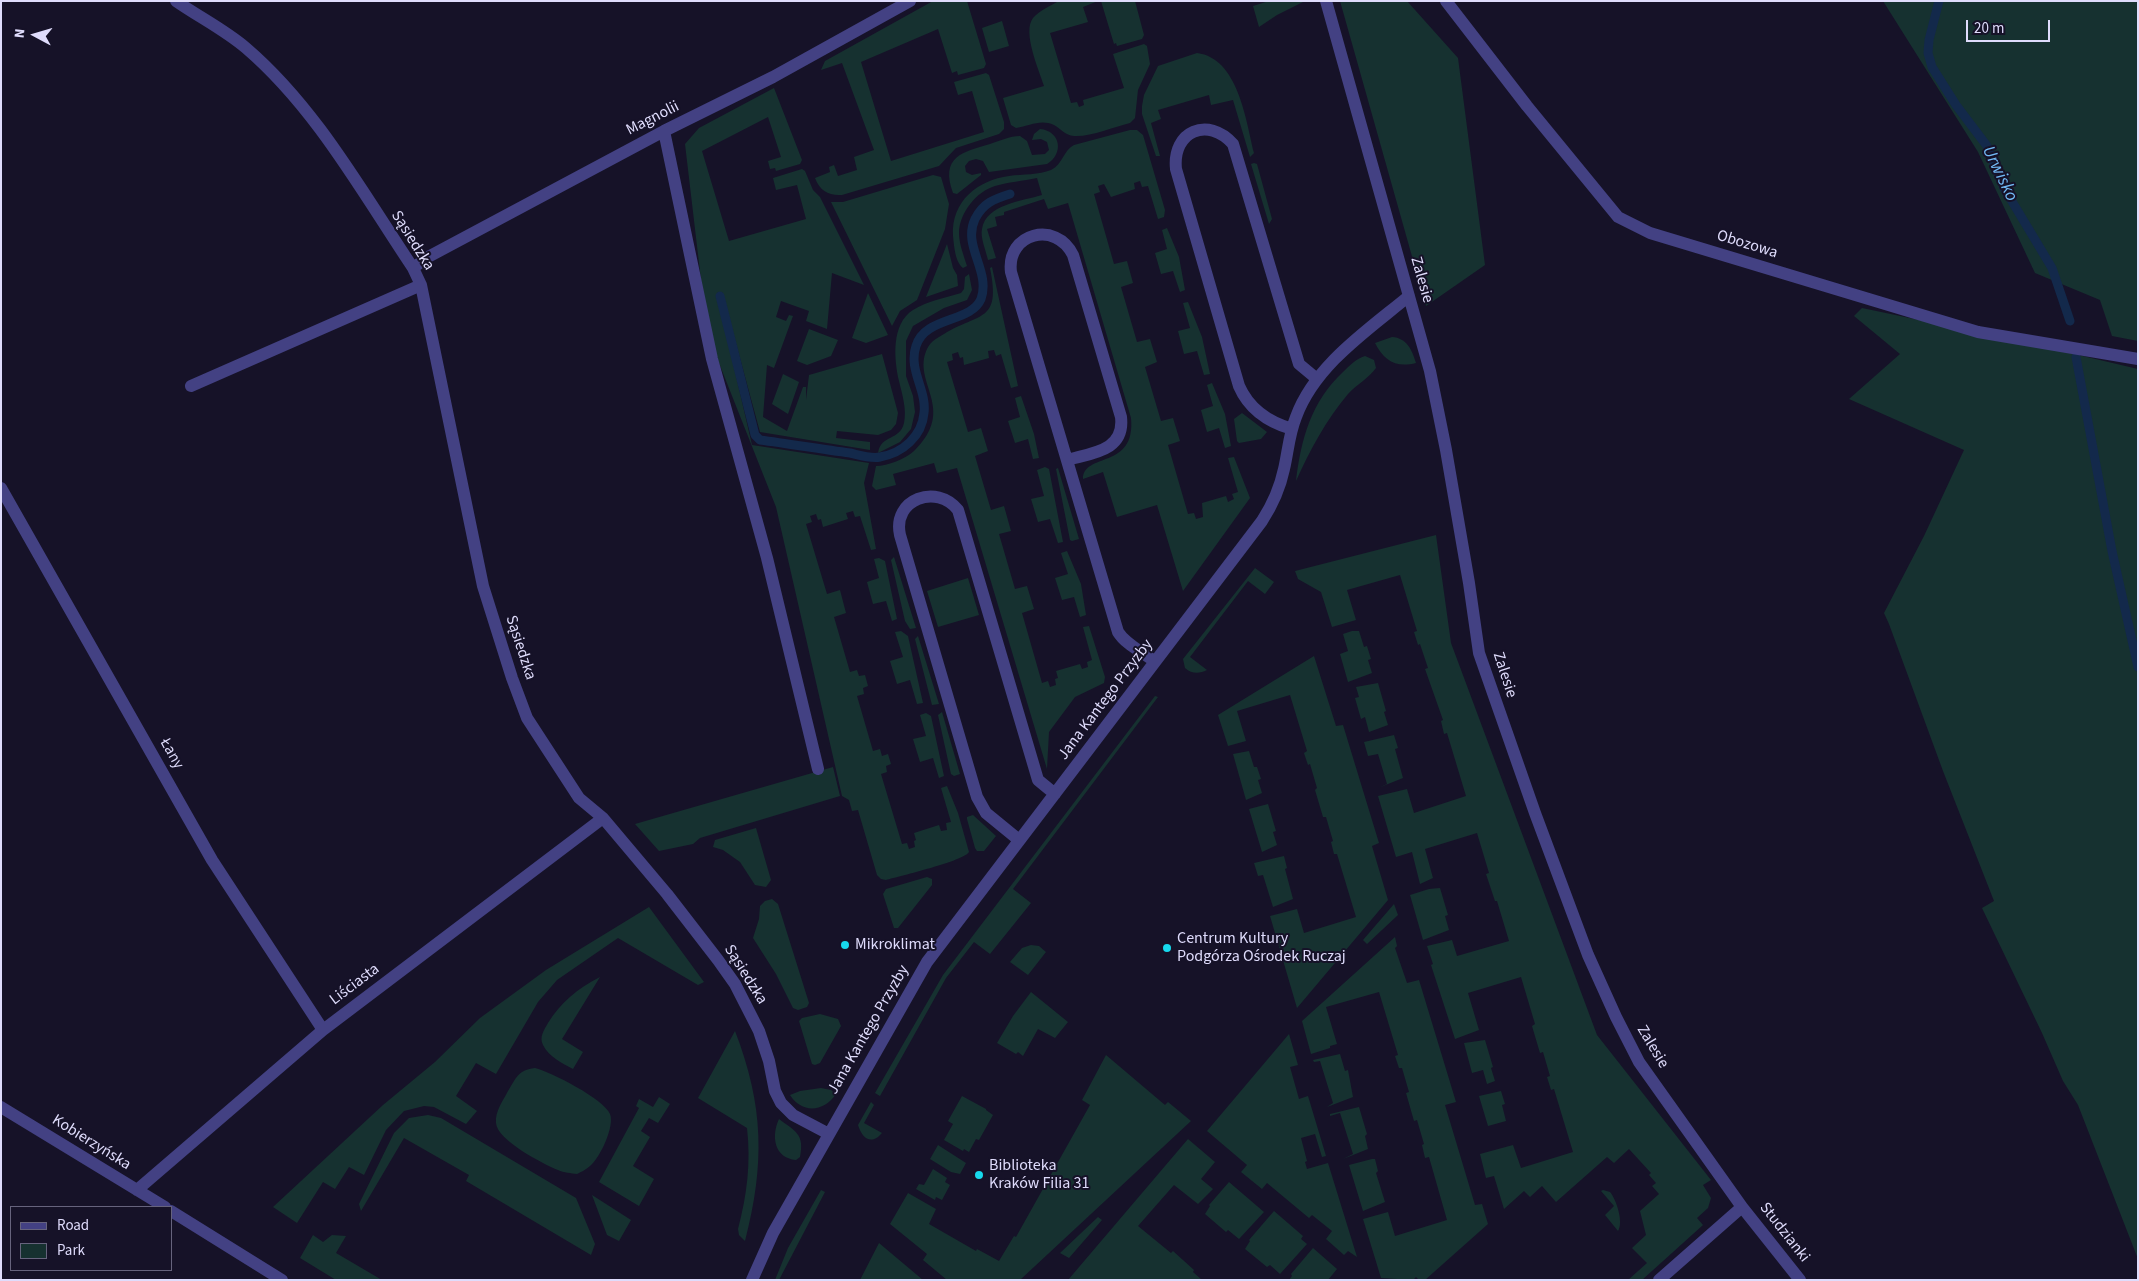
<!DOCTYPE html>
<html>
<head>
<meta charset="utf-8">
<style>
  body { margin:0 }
  #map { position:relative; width:2139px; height:1281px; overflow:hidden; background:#161228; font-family:"Source Sans 3",sans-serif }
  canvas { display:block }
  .frame { position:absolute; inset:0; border:2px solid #dfdcfc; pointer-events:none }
  .legend { position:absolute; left:10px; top:1206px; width:162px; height:65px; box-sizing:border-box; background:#161228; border:1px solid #66637d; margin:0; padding:6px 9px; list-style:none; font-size:15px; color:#dfdcfc }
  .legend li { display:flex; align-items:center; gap:10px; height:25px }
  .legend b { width:25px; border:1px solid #66637d }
  .north { position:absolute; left:10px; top:10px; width:50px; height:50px; -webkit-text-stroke:4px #161228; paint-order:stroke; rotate:276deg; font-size:14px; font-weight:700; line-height:20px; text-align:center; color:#dfdcfc }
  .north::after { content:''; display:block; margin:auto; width:18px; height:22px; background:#dfdcfc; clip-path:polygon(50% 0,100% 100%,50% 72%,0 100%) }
  .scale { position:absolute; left:1966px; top:20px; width:84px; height:22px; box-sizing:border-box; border:2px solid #dfdcfc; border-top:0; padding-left:6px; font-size:15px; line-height:18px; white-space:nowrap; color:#dfdcfc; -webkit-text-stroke:4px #161228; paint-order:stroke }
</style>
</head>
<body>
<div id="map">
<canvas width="2139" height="1281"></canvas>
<div class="frame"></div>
<ul class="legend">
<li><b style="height:6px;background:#434183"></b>Road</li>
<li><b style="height:14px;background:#163130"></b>Park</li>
</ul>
<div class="north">N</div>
<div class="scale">20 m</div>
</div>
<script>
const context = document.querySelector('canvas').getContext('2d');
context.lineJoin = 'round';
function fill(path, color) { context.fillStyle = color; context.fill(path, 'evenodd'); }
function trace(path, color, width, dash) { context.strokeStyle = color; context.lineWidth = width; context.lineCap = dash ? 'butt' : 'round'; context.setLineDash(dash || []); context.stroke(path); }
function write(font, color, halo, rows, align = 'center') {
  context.font = font + ' "Source Sans 3",sans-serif'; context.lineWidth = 4; context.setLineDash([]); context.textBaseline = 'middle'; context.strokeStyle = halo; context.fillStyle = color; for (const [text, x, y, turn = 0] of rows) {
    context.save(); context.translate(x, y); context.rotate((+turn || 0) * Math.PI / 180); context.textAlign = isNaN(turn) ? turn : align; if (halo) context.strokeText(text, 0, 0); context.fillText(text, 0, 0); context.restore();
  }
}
fill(new Path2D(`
  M933,1H967L986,64L984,68L958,75L957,71L952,73L938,29L861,62L891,161L984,132L972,91L958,95L954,82L986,73L989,75L1004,122V129L999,134L956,148L939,166L842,195C829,196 820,191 815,178L830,172L829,167L834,165L838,176L857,170L854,157L874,150L842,63L821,70L825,61Z
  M1059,1H1098L1083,7L1088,22L1050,33L1071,103L1077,102L1079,107L1084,105L1083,100L1124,88L1113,54L1144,44L1147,46L1150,64L1138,90L1135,118L1130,123C1113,127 1091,137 1074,136C1065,135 1061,129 1054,125C1040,119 1030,126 1016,128L1011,125L1003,98L1044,86C1039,70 1022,32 1033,18C1040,10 1050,6 1059,1Z
  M1101,1H1135L1144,35L1142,39L1117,46L1116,43L1114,44Z
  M1269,1H1305L1277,15L1259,27L1253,6Z
  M1340,1H1407L1458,58L1485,265L1426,306Z
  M1883,1H2138V341L2112,336L2100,300L2035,273L1978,152Z
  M1002,21L1009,46L989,52L982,28Z
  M1197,53C1238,58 1246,120 1254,153L1250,157L1233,100L1211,105L1209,95L1158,110L1161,119L1151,123L1160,156H1156L1142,114V106L1144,95L1158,66Z
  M774,88L802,160L800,164L776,171L775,168L770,169L768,161L781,157L768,117L702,151L729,241L806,219L797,185L776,190L773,178L802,169L805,171L813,190L820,197L864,285L832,273L827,329L806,321L809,311L781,301L776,317L786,321L789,315L793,316L774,368L767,365L763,417L787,431L803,387H806V400L809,375L882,354L898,413L896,424L891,430L878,435L837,431L836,438L870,442V450L760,432L722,292L717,293L752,445L869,463L864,483L876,549L871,550L860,516L855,517L853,511L846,513L848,519L823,527L821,519L818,520L816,514L810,516L812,522L806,524L827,594L840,590L846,613L834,617L850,672L857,670L859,676L865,675L868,686L863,688L864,694L857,696L873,751L880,749L882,756L888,754L891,764L886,766L887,772L881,774L902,844L907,843L909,849L915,847L914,841L916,840L914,833L939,825L941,831L947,830L946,823L951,822L941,788L947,786L958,813L969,852C964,861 900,876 886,880L881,879L877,875L858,810L852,811L849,800L842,796L776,507L717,358L703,297L685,144L699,128Z
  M1040,129C1061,131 1064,154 1047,164L989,172L983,161L976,159L969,161L965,166L966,172L972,175L981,173V175L957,194L953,193C940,157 962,152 990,144C999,141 1010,136 1020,136L1027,141L1032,155L1045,154L1049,150L1047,142L1041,139L1032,140L1034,134Z
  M1130,130H1137L1143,135L1165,210L1164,217L1158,219L1148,186L1142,187L1140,181L1134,183L1135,189L1111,197L1104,184L1098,186L1100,192L1094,194L1114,264L1127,261L1133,283L1121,287L1137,342L1150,339L1157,362L1145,367L1161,421L1173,418L1180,441L1168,445L1188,514L1194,513L1196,519L1203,517L1202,503L1226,496L1228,502L1234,499L1232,494L1238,492L1228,458L1234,457L1250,498L1183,591L1157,505L1117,517L1103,472L1083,479C1083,452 1136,470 1131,418L1068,203L1048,209L1044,199L1004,212V215L995,217L997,226L987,229L996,258L988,260C986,251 980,237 982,229C986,204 1023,201 1042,195L1037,178C1023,181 1008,182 995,186C977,191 959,213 959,233C959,244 964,256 967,266L963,268C955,262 954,245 953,236C951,201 978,180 1009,176C1023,174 1039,175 1051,170C1063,164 1063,151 1074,145Z
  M1254,163L1257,164L1272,219L1269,224L1251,164Z
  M933,175L941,177L949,204L945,229L917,300L900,311L892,326L831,202H843Z
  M1167,228L1179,257L1185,290L1180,292L1173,271L1161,274L1155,253L1167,249L1162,230Z
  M947,244L953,268L957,275L958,286L926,297Z
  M992,267L1018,386L1011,388L1001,354L996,356L994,350L988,351L989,358L964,365L963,357L960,358L958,352L952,354L953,360L947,362L968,432L981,428L988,451L975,456L991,510L1004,506L1011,531L999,534L1015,589L1027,586L1034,609L1022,613L1042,683L1048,681L1050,687L1056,685L1055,679L1058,678L1056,671L1080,664L1082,669L1088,667L1087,662L1092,660L1083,627L1089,626L1105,677L1104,683L1075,697L1049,732L1047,769L957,468L937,473L934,463L893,474L896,485L876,490L872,486L876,466C888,466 905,459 914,451C958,408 911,383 927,349C931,341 937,338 944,334C980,312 1001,323 990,268Z
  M969,274L972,290L967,300L944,308L913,326L906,341V376L913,396L915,412L911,429L900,442L878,453C881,434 900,441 904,423C907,409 902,394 899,381C894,359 891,324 913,310C927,301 945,298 961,293L964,289L965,277Z
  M868,293L888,335L866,343L852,338Z
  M1188,302L1202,337L1210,374L1204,375L1197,351L1184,354L1178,331L1190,328L1183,303Z
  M1862,308L2019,341L2138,369V1259L2078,1105L2063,1081L2042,1033L1982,908L1994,901L1943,771L1889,624L1884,613L1924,536L1964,450L1849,399L1900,354L1854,316Z
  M809,329L838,340L831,356L807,365L797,361Z
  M1392,337C1407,338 1412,350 1416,363C1396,368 1384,361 1375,343Z
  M1365,356L1374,360L1376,368C1369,378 1356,385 1348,394C1326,420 1310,450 1296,481C1301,439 1311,402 1343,372C1350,365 1356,359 1365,356Z
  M783,374L799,382L788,414L772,404Z
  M1212,383L1225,414L1231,446L1225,448L1219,428L1207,432L1201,410L1213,406L1207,385Z
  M1021,396L1034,434L1039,458L1033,459L1028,439L1015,443L1008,421L1020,417L1015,398Z
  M1242,413L1267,432L1261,439L1239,443L1237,441L1234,419Z
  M1045,467L1049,469L1063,542L1058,543L1050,519L1038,522L1031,499L1044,496L1037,470Z
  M1058,468L1079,539L1072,541L1070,540L1056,469Z
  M1436,535L1451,643L1597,1035L1711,1180L1703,1185L1711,1198L1708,1208L1697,1218L1703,1225L1642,1280H1628L1647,1263L1632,1248L1646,1235L1640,1211L1659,1194L1652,1186L1656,1183L1649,1175L1651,1173L1629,1149L1614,1163L1607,1157L1556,1202L1542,1186L1530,1197L1524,1191L1504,1209L1494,1176L1486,1178L1480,1154L1513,1145L1521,1168L1573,1152L1554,1089L1551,1090L1547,1077L1550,1076L1543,1052L1540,1053L1532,1026L1535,1024L1521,977L1468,993L1479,1030L1455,1039L1431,965L1433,964L1427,946L1452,940L1457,956L1509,941L1497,901H1495L1486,874L1489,873L1477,833L1425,849L1433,878L1420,884L1412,852L1396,857L1378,796L1407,789L1414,813L1466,796L1447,733L1444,734L1441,721L1443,720L1425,669L1428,668L1420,644L1418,645L1414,632L1417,631L1400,575L1347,590L1356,620L1332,627L1321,592L1298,579L1295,571Z
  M1067,551L1081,584L1086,615L1080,617L1074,597L1062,600L1055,578L1068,574L1061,553Z
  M894,557L916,628L910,629L905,621L891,560Z
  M879,558L885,561L897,619L892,621L886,601L873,604L867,582L879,578L874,559Z
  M1255,568L1274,582L1265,594L1248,581L1190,657L1207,670C1199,674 1192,674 1185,668L1183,659Z
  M968,578L979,615L938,627L927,591Z
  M901,631L908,636L923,703L917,704L910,680L897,684L890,661L903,657L895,632Z
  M1352,631H1359L1364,647L1367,646L1371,659L1368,660L1372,673L1348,682L1340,654L1348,651L1343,634Z
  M918,636L939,704L932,705L915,639Z
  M1314,656L1336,726L1343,725L1379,843L1372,846L1388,900L1297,1008L1270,916L1297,909L1304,933L1356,917L1337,854H1334L1331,842L1333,841L1326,817H1323L1315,790L1317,788L1310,764L1308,765L1304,753L1307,751L1290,695L1237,711L1246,741L1228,746L1218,715Z
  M1378,683L1386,711L1384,712L1388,725L1369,732L1365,717L1361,719L1355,698L1359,697L1356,687Z
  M1155,696L1158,697L1013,889L1031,903L990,954L974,942L946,978L880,1096L875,1093L943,975Z
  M942,712L960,774L954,776L951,774L938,715Z
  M926,713L931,716L944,776L939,778L933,758L920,762L913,739L926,736L920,715Z
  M1394,735L1398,748L1395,749L1403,778L1378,788L1387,784L1378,754L1368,756L1364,742Z
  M1249,751L1254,767H1257L1261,779L1258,780L1262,793L1246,800L1233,754Z
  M833,767L840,796L700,838L693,844L659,851L635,824Z
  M1268,804L1276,831L1273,832L1277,845L1262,852L1249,809Z
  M973,815L996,836L984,851H977L975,848L967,819V817Z
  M756,828L771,880L766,887L755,885L740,862L723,850L713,847L715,840Z
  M1284,856L1287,868L1285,869L1293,899L1273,907L1263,875L1258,876L1254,863Z
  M927,877L932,879V885L898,928H894L883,894L886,889Z
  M1440,888L1448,915L1445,916L1449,930L1423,940L1410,895L1429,889Z
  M772,899L778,904L809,1003L807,1007L798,1010L793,1008L776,974L753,938L759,919L760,906L765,901Z
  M1394,904L1398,915L1367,944L1363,940Z
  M649,907L704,982L698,985L618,938L557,980L538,1002L496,1074L476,1063L456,1096L477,1111L466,1124L434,1107L424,1106L404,1111L386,1130L364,1175L349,1167L335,1189L323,1182L297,1223L273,1207L383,1105L435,1062L480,1018L546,970Z
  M1395,937L1397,946L1395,948L1407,983L1419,980L1456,1102L1445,1105L1475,1205L1482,1204L1488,1224L1425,1280H1419L1416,1277L1413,1280L1381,1278L1363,1219L1388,1212L1395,1236L1447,1220L1429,1157L1425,1158L1422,1145L1424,1144L1417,1120L1414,1121L1406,1093L1409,1092L1402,1068H1399L1395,1056L1398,1055L1379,992L1326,1007L1337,1044L1330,1046V1048L1311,1054L1302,1021Z
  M1031,945L1039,946L1046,952L1028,975L1010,962L1022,948Z
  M600,977L562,1039L583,1052L573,1069C562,1063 549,1057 543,1045C539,1037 544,1030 548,1023C561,1002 577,989 600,977Z
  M1031,992L1068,1022L1055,1038L1038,1029L1023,1056L1018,1052L1016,1054L997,1043L1013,1016Z
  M820,1014L838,1019L841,1026L820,1063L815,1065L812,1064L799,1021L802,1018Z
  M735,1031C764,1106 765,1164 745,1241L739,1235L738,1229C747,1195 751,1163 747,1128L698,1098Z
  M1289,1034L1298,1065L1290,1067L1299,1099L1308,1096L1326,1156L1322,1157L1315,1134L1301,1138L1307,1161L1305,1162L1307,1169L1328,1163L1357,1257L1348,1251L1344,1255L1326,1239L1332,1231L1312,1215L1309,1218L1267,1183L1262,1189L1241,1172L1247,1165L1207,1131Z
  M1485,1040L1493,1067L1491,1068L1495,1081L1487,1084L1483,1070L1472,1073L1464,1043Z
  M1340,1054L1345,1071L1348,1070L1353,1097L1327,1107L1333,1103L1320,1061L1314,1062L1313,1060Z
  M1106,1055L1165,1105L1168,1102L1191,1121L1020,1280H947L923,1260L927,1254L890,1224L908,1193L936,1209L929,1224L976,1251L977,1249L999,1261L1014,1236L1016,1237L1090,1105L1082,1100Z
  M535,1068C551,1072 604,1099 610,1114C615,1126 600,1158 590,1166C587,1169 581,1172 577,1174C571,1173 564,1173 558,1170C543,1164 497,1140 496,1123C495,1111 503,1101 508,1091C517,1077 518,1070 535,1068Z
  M821,1088L831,1090L836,1094C824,1112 802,1114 790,1095L800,1091Z
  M1501,1091L1505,1104L1502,1105L1506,1121L1488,1126L1479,1096Z
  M962,1096L986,1109V1110L993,1115L979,1140L976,1139L969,1152L964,1149L963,1151L944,1140L953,1124L948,1121Z
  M659,1097L670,1104L658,1123L649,1118L641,1131L650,1137L633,1166L654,1179L639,1206L599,1182L639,1108L636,1106L639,1099L653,1107Z
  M871,1102L874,1105L864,1123L882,1133C871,1146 862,1138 858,1125Z
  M1359,1107L1367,1134L1365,1136L1368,1149L1343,1159L1353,1154L1340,1113L1330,1116V1114Z
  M428,1115L441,1118L576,1198L595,1244L591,1255L466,1181L469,1175L404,1138L361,1211L359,1204L394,1133L409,1118Z
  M779,1119C795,1131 805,1134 800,1157L796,1160C774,1158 771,1136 779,1119Z
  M1188,1139L1215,1162L1201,1179L1213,1189L1198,1204L1174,1185L1138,1226L1171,1253L1173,1251L1194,1270L1193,1272L1202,1280H1068Z
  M938,1145L966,1163L960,1174L951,1172L930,1159Z
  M1372,1159H1375L1378,1171L1376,1173L1385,1202L1363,1211L1349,1165Z
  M933,1169L947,1178L945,1182L950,1185L942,1200L936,1197L935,1200L916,1189L919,1184L924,1185Z
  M1229,1182L1264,1212L1239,1239L1228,1230L1226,1232L1205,1214L1210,1206L1209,1205Z
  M821,1190L825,1192L779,1280H775L788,1248Z
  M1603,1190L1610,1192C1616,1199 1624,1222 1618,1231L1605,1215L1614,1206L1601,1191Z
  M592,1195L631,1220L619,1241L607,1235Z
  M1274,1211L1303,1236L1301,1239L1307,1244L1280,1274L1270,1265L1267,1267L1245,1249L1250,1241L1249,1240Z
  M1098,1217L1102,1220L1069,1258L1060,1253Z
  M313,1235L323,1242L332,1235L346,1236L336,1253L382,1280H336L300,1258Z
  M879,1243L923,1280H860Z
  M1313,1248L1337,1269L1328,1280H1289L1292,1276L1291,1274Z`), '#163130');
trace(new Path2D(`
  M1939,1L1929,40L1928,53L1932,67L1956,105L1987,146L2004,188L2052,268L2070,321
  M720,296L755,435L760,440C790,444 820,449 850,453C859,455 871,459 880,457C903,453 922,436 924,413C927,390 908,370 916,346C925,316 971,323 981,299C991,271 962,246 975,219C983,203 994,199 1010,194
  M2076,357L2112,551L2138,667`), '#13294b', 9);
trace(new Path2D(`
  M176,1C199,17 225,30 246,48C316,108 362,192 413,268L421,285L483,586L512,678L527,718L579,798L603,818L667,894L718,960L735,984L759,1031L769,1061L775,1091L781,1103L793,1115L829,1134
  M1326,1L1430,371L1446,450L1469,583L1479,653L1535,813L1588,955L1616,1017L1639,1062L1742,1207L1800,1280
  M1446,1L1527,106L1618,217L1650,233L1978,332L2138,359
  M664,131L712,359L767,558L818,769
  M413,268L428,257L664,131L773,77L910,1
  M191,386L421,285
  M1292,429C1268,422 1249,409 1239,386L1176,169C1172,131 1208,116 1233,144L1299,364L1317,379
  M1067,460C1092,453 1125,451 1121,417L1073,255C1056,220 1006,233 1011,272L1118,632C1126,645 1143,652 1155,662
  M1,488L212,860L323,1030
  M1019,840L986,813L977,797L900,535C892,499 937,483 958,510L1038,780L1055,794
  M1,1107L165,1207
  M137,1190L323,1030L603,818
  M171,1211L282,1280
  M752,1280L773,1233L927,962L1262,521C1273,504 1280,488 1284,469C1288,452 1289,434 1296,417C1315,365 1368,330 1409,296
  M1659,1280L1742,1207`), '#434183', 12);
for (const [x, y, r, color] of [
  [845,945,5,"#17d9ed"],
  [1167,948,5,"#17d9ed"],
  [979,1175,5,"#17d9ed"]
]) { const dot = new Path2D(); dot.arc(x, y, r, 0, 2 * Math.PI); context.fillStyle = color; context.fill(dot); trace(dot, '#161228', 2); }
write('16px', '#dfdcfc', '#161228', [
  ["Magnolii",653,119,-27],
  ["Sąsiedzka",412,241,58],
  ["Obozowa",1747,245,17],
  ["Zalesie",1421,280,74],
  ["Sąsiedzka",520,648,72],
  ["Zalesie",1504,675,72],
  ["Jana Kantego Przyzby",1106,700,-53],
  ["Łany",171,754,61],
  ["Sąsiedzka",745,975,58],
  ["Liściasta",355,985,-37],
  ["Jana Kantego Przyzby",869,1030,-60],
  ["Zalesie",1652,1047,59],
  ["Kobierzyńska",91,1143,32],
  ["Studzianki",1784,1233,52]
]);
write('16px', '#dfdcfc', '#161228', [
  ["Centrum Kultury",1177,939],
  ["Podgórza Ośrodek Ruczaj",1177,957],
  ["Mikroklimat",855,945],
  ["Biblioteka",989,1166],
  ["Kraków Filia 31",989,1184]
], 'left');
write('italic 18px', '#72b9f4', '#161228', [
  ["Urwisko",1999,174,64]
]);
</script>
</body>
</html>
